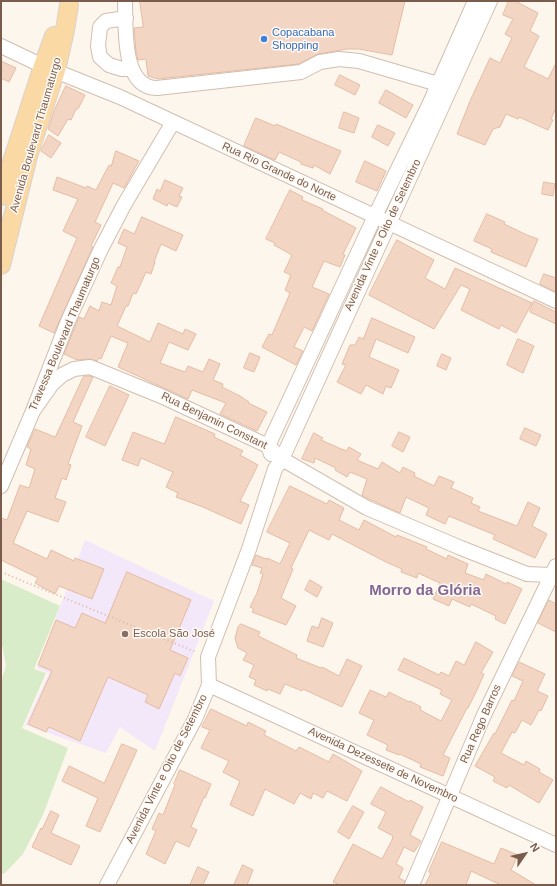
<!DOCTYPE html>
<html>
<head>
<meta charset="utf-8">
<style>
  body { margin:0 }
  #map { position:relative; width:557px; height:886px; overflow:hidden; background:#fdf6ec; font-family:Arial,sans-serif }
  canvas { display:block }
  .frame { position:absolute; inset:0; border:2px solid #7a5c4d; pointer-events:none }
  .north { position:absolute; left:505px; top:834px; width:40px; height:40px; -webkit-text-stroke:3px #fffaf3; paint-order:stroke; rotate:56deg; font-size:11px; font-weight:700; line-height:16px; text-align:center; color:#7a5c4d }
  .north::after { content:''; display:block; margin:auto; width:14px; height:18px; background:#7a5c4d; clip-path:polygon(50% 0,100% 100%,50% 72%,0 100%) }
</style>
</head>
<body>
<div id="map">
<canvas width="557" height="886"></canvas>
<div class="frame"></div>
<div class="north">N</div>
</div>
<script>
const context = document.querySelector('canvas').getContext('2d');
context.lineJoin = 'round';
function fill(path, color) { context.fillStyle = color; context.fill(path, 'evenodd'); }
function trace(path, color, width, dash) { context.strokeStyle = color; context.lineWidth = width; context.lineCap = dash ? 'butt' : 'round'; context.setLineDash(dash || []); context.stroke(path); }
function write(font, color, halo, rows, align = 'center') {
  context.font = font + ' Arial,sans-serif'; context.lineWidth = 3; context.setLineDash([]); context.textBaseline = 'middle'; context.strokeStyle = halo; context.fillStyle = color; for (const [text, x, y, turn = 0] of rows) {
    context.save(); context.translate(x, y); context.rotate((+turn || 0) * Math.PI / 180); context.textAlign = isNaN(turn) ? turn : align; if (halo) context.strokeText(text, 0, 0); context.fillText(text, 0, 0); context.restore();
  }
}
fill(new Path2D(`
  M85,540L214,601L155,751L120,727L106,753L25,725L49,673L37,668Z`), '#f3e8fa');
fill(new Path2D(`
  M1,579L60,606L34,669L46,673L22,728L68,748L43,815L23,854L4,874L1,873V681L6,666L1,639Z`), '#d8ecc9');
const building = new Path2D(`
  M140,1H405L392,55L359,49H347L318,54L298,64L158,79L148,76L146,59L138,60L136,52L134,28L143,27Z
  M509,1H515L538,13L530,31L539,36L524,67L548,79L556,63V108L551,119L553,120L548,130L519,117L518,119L506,114L500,127L493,129L485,145L457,134L470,101L490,58L500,63L512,38L505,34L513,19L503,15Z
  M1,61L16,68L9,82L1,78Z
  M340,75L360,85L355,95L335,85Z
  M66,86L85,95L78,109H76L71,120L68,119L58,136L48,129L54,111Z
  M386,90L413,105L406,118L379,103Z
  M344,112L359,118L354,133L339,128Z
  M256,118L275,126L276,124L341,151L330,174L314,165L313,168L301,164V162L279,152L275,160L244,146Z
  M378,125L395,133L388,146L372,137Z
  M49,135L61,143L51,158L41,151Z
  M116,151L139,161L124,188L113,183L95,222L101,225L91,246L93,247L54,333L39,326L77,238L63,231L78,199L53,190L57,177L86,188L87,186L96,190L109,165L111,166Z
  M365,161L386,171L377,191L356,182Z
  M165,180L183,188L179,196L182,197L177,207L168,203L167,206L153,199L157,189L160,191Z
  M544,182L555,184L553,196L542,194Z
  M290,190L303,197L302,200L323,209L322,210L356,228L343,254L345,255L340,267L324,261L312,287L329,294L312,331L304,327L294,347L303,351L296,365L262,347L269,334L272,335L290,293L285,290L291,275L284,272L292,255L274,245L275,243L266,239Z
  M487,214L505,222L504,224L527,235L538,239L526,267L491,252L492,249L474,241Z
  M142,217L183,235L176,251L161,244L154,262H155L151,274L146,272L136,294L133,293L128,306H126L117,326L150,342L158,323L183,334L185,329L196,334L188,350L169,342L160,363L185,372L188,366L203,372L209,359L220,364L213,380L223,384L222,387L240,396L249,402L248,403L267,412L257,431L220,414L226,403L192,390L188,399L118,367L128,343L111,336L101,359L99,358L97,361L89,359L77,360L64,354L79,317L84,319L90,306L99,311L102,302L111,305L117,286L111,283L118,267H120L127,247L118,243L124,229L134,234Z
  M397,240L434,260L425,278L445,289L455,268L532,303L516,333L501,325L499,329L461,310L470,289L461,285L434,329L369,295Z
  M544,274L556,278V292L540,284Z
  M534,301L556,312V324L530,312Z
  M372,318L415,337L408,353L376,339L369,357L399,370L391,388L386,386L383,394L366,385L361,394L337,382L346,365L342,364L350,345H355L359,337L363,339Z
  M518,339L534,346L523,373L507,365Z
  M250,353L260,357L254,372L244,368Z
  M442,354L451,358L446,370L437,366Z
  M84,376H89L93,377L73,422L82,426L68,464L71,465L66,480L62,478L55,498L66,502L58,522L27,511L13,543L47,559L51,550L74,561L75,558L104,569L92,599L59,586L55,594L35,583L38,578L1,560V518L7,520L20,485L29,488L35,469L26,465L31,449L27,447L35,429L55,437Z
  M110,386L129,395L105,446L86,437Z
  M176,417L215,434L214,437L243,451L240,455L258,465L240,501L249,505L241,524L203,507L176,497L178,493L166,487L173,472L141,458L138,466L122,460L133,432L164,444Z
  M525,428L541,435L536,446L520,439Z
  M399,432L410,437L403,452L392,446Z
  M314,433L323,438L321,440L346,451L349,447L361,454L357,460L378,469L382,462L400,473L403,467L415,473L414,476L434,486L439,476L454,482L451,488L473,498L471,503L480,507L478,511L517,526L528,502L540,508L532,526L547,534L535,558L493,539L495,535L449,516L445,524L426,515L429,508L406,497L400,513L371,500L362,495L367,479L350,472L347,477L335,470L336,468L315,458L314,463L302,459Z
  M290,486L327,504L329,500L344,508L339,520L359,530L364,520L396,537L397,535L427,547L426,549L447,559L448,555L468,564L465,573L484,580L486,574L506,584L507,582L522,589L505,624L495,619L496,616L471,604L470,607L452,599L449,606L433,599L440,583L418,573L417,578L401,572L402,569L386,562L332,534L329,540L309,530L291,568L293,569L281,598L296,606L286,625L252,612L254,609L250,607L257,593L263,574L260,573L262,568L252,565L256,555L266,559L267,558L280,564L290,543L267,532Z
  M127,572L191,600L170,650L188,658L180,676L175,673L159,709L145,702L148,695L108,677L80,741L49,727L46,732L28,724L52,671L38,665L56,620L75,628L82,613L105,623Z
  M310,580L322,587L317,597L305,590Z
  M549,600L556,604V632L538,623Z
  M322,618L333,623L323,647L307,641L312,626L318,628Z
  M241,624L260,632L258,636L297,655L296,658L321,668L322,667L339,676L347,659L362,666L342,707L303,689L302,691L285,684L280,694L268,689L267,691L254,685L256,680L249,677L254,665L243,660L247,653L238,648L235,638L238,627Z
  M476,642L493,652L481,673L484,674L477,690L468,708H467L443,755L450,758L443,776L420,767L421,764L400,754L399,755L386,750L388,745L367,735L374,720L359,713L370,690L386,697L389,692L409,702L410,701L421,707L420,710L441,721L452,700L440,694L442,690L398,670L404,658L439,675L441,672L449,676L456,661L464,665Z
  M519,662L545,674L537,691L548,696L541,711L539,710L531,725L522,720L515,733L512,732L501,753L524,765L526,761L540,769L539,772L553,780L539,803L509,785L507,788L493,781L495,777L475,766L494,733L495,734L512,700L514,701L523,681L512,676Z
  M211,709L247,726L248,722L266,731L264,735L296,751L299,747L329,762L333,754L362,771L347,801L327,791L323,798L313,793L311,799L300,793L294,804L265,789L253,816L230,805L240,781L223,772L229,761L201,748L210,730L202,727Z
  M122,744L137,750L100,832L86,826L98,798L62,781L69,766L104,783Z
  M180,770L211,784L205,798L204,797L191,827L197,830L189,847L176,841L165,864L146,854L156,831L152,829L159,813L163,815L175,785L174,784Z
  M381,787L409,802L410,800L423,807L410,835L421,841L414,852L404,847L396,864L403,868L399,878L405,881L404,885H340L333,882L353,844L382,859L392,840L393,836L378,828L386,812L371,804Z
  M353,806L364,812L349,839L338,832Z
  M51,811L59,815L51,833L80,846L71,865L32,847L41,828L42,829Z
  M442,842L494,864L501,848L518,855L511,870L536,885H501L471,871L466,885H425L431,873L429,872Z
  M243,865L253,870L247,885H234Z
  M198,867L209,872L203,885H190Z`);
fill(building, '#f3d5c3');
trace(building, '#e6bba3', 1);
const minor = new Path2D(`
  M125,1C126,25 121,88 157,88L301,72L320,62L339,59L359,61L438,84
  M126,18L106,21L100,27L98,46L100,57L109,65L122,69H131
  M1,46L43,66L120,97L556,301
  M33,411L52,384L62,375L74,369L90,367L161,396L268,446L282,459L367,508L461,548L527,574L551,575L556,578
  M271,454L268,446L375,216L429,105L475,1
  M1,486L33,411L68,321L101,249L124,205L173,122
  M209,685L556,845
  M107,885L195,719L209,685L208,657L249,549L275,469L282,459L490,1
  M412,885L484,715L556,566`);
const major = new Path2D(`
  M1,196L43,66L54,36
  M1,265L28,156L56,70L65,30L69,5`);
trace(minor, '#d1beb0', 16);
trace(major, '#dad1cd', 20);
trace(new Path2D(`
  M1,572L196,652`), '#d9b8a5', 2, [1, 3]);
trace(minor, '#fff', 14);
trace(major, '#fbd9a5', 18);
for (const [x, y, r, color] of [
  [264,39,4,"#3f7fe0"],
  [125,634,4,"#8d6e63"]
]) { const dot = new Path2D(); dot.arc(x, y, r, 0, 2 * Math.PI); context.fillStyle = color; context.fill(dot); trace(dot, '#fffaf3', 1.5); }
write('11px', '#366cbe', '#fffaf3', [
  ["Copacabana",272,33],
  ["Shopping",272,46]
], 'left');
write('11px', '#7a5c4d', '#fffaf3', [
  ["Avenida Boulevard Thaumaturgo",36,135,-74],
  ["Rua Rio Grande do Norte",279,172,25],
  ["Avenida Vinte e Oito de Setembro",383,235,-65],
  ["Travessa Boulevard Thaumaturgo",65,334,-67],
  ["Rua Benjamin Constant",214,421,26],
  ["Rua Rego Barros",481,724,-66],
  ["Avenida Dezessete de Novembro",383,765,25],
  ["Avenida Vinte e Oito de Setembro",167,769,-63]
]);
write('11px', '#785e54', '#fffaf3', [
  ["Escola São José",133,634]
], 'left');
write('bold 15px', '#846695', '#fffaf3', [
  ["Morro da Glória",425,591]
]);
</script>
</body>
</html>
